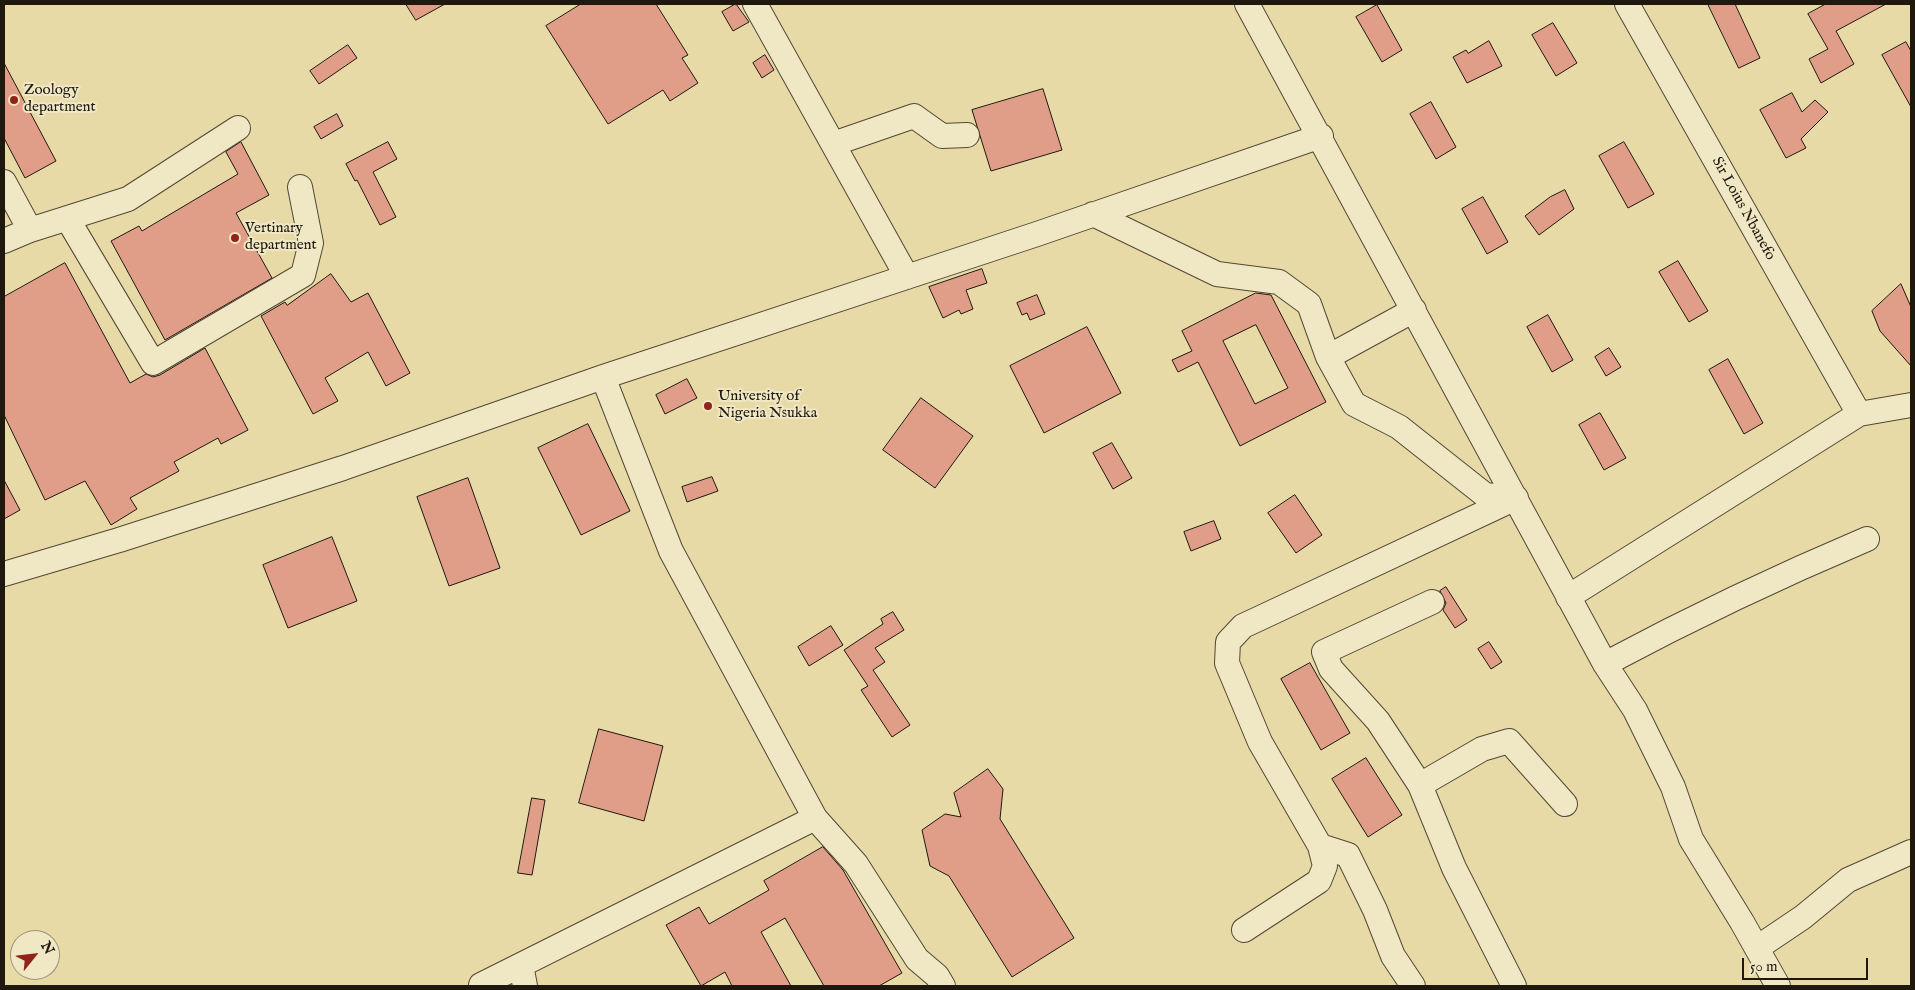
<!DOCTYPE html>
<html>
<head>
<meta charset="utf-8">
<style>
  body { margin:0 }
  #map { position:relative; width:1915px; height:990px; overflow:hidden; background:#e8daa6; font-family:"IM FELL English",serif }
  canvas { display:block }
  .frame { position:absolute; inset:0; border:5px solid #1f180f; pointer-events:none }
  .north { position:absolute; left:10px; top:930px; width:50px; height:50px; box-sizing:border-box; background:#f0e7c5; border:1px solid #9c947c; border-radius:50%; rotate:61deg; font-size:14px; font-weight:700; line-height:20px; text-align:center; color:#1f180f }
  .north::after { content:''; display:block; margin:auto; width:18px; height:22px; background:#8f2418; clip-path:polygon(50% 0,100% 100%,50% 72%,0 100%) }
  .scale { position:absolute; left:1742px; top:958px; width:126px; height:22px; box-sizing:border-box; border:2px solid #1f180f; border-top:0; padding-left:6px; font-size:15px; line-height:18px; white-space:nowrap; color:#1f180f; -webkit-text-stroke:4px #f0e7c5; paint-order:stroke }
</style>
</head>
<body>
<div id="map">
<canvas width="1915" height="990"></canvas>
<div class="frame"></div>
<div class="north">N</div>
<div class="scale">50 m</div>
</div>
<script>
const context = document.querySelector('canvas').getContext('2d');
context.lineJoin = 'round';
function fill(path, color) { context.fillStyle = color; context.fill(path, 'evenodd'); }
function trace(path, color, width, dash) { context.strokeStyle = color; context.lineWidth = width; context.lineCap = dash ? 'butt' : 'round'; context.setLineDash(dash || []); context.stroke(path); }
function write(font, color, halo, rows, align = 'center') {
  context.font = font + ' "IM FELL English",serif'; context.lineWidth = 4; context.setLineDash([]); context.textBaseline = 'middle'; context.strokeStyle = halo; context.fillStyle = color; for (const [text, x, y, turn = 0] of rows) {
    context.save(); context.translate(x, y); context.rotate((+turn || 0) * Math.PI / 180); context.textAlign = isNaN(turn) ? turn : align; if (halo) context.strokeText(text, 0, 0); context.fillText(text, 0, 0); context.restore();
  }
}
const building = new Path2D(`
  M406,4H445L416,20Z
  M581,4H656L688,55L682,58L698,83L670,101L663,90L608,124L546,26Z
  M736,4L749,22L733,31L722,12Z
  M1708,4H1735L1760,58L1739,68Z
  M1826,4H1886L1836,31L1854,64L1821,83L1809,59L1828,49L1808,14Z
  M1377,5L1402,50L1382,62L1356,17Z
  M1553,23L1577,63L1556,76L1532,35Z
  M1489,41L1502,66L1467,83L1453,57L1466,50L1468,53Z
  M1906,42L1911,51V107L1882,55Z
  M348,45L357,58L319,84L310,71Z
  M765,55L774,70L762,78L753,63Z
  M4,63L56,161L25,178L4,138Z
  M1043,89L1062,150L991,171L972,110Z
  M1792,93L1802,112L1815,100L1828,112L1801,139L1806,148L1786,158L1760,110Z
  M1431,102L1456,147L1436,159L1410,114Z
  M337,114L343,126L321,139L314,127Z
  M241,142L269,195L236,213L272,278L165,340L111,241L139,226L142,231L238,174L226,152Z
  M388,142L397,159L373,172L396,217L380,225L357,180L355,181L346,164Z
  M1624,142L1654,194L1628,208L1599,156Z
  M1565,190L1574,209L1539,235L1525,216L1550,197Z
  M1483,197L1508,242L1487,254L1462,209Z
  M1678,261L1708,311L1689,322L1659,272Z
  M65,263L130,383L146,374L153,377L160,375L205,348L248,430L221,444L218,438L174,462L179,471L130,498L137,509L111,525L85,481L45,500L4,415V297Z
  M982,269L987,283L966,290L973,309L961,314L959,310L943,318L929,287Z
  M331,274L351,302L368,293L410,373L386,386L368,352L325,378L338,401L313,414L261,316L285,302L287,305Z
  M1901,284L1911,307V366L1880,331L1872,311Z
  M1256,293L1271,295L1326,402L1240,446L1198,362L1178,372L1172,360L1192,351L1182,331ZM1256,325L1288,388L1255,404L1223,341Z
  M1037,295L1045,314L1030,320L1027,313L1022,315L1017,303Z
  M1548,315L1573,360L1552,372L1527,327Z
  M1087,327L1121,393L1044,433L1010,366Z
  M1609,348L1621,367L1606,376L1595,357Z
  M1728,359L1763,423L1744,434L1709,370Z
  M687,379L697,398L665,414L656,395Z
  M921,398L973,436L935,488L883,450Z
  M1600,413L1626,458L1604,470L1579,425Z
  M588,424L630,511L581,535L538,448Z
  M1112,443L1132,478L1113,489L1093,453Z
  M712,477L718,491L687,502L682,487Z
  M468,478L500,568L449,586L417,497Z
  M4,480L20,510L4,519Z
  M1295,495L1322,535L1296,553L1268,513Z
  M1214,521L1221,539L1191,551L1184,532Z
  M332,537L357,601L288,628L263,565Z
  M1446,587L1467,620L1455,628L1443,610L1446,603L1440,591Z
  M893,612L904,630L875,648L885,662L873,670L910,725L892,737L861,690L868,686L844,650L883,624L881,619Z
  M831,626L843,645L809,666L798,647Z
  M1489,642L1502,662L1491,669L1478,649Z
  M1310,663L1350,733L1321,750L1281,679Z
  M599,729L663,746L644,821L579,803Z
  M1366,758L1402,815L1368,837L1332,779Z
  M988,769L1003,789L1000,819L1074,938L1012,977L949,876L930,866L922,830L945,814L961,817L954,793Z
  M532,798L545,800L532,875L518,873Z
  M823,847L843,870L902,973L879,986H824L785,918L761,932L791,986H732L725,972L701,986L666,925L699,907L709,924L769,890L764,881Z`);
fill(building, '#e09e88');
trace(building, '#1f180f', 1);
const minor = new Path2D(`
  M755,4L907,277
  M1247,4L1605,664L1635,710L1673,787L1691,839L1742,922L1778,986
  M1627,4L1859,414
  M833,144L914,116L942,136L967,135
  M4,182L30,230
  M1093,214L1217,274L1279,282L1309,304L1328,357L1414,310
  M67,218L153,363L303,275L311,243L300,187
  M4,241L30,230L128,199L238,128
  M1328,357L1354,404L1399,427L1485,495L1516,498
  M603,377L671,551L815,818L856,864L917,959L937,976L943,986
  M4,574L119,540L343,468L603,377L1037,234L1321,136
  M1568,597L1859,414L1911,405
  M1432,602L1324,652L1331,669L1378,721L1420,785L1454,868L1514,986
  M1605,664C1691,618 1777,577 1867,539
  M1420,785L1482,749L1509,741L1565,804
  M1320,846L1348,855L1375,910L1393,956L1413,986
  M1244,930L1319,881L1325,866L1320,846L1260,742L1227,663L1228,642L1243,626L1256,620L1516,498
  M1757,948L1803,917L1848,880L1911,852
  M521,965L525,986
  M481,985L815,818`);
trace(minor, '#514835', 26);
trace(minor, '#f0e7c5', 24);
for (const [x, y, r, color] of [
  [14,100,5,"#8f2418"],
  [235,238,5,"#8f2418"],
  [708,406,5,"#8f2418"]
]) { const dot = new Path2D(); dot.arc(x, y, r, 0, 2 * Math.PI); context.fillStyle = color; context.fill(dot); trace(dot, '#f0e7c5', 2); }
write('15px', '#1f180f', '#f0e7c5', [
  ["Zoology",24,91],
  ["department",24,108],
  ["Vertinary",245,229],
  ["department",245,246],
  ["University of",718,397],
  ["Nigeria Nsukka",718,414]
], 'left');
write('15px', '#1f180f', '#f0e7c5', [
  ["Sir Loius Nbanefo",1743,209,61]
]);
</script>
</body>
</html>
